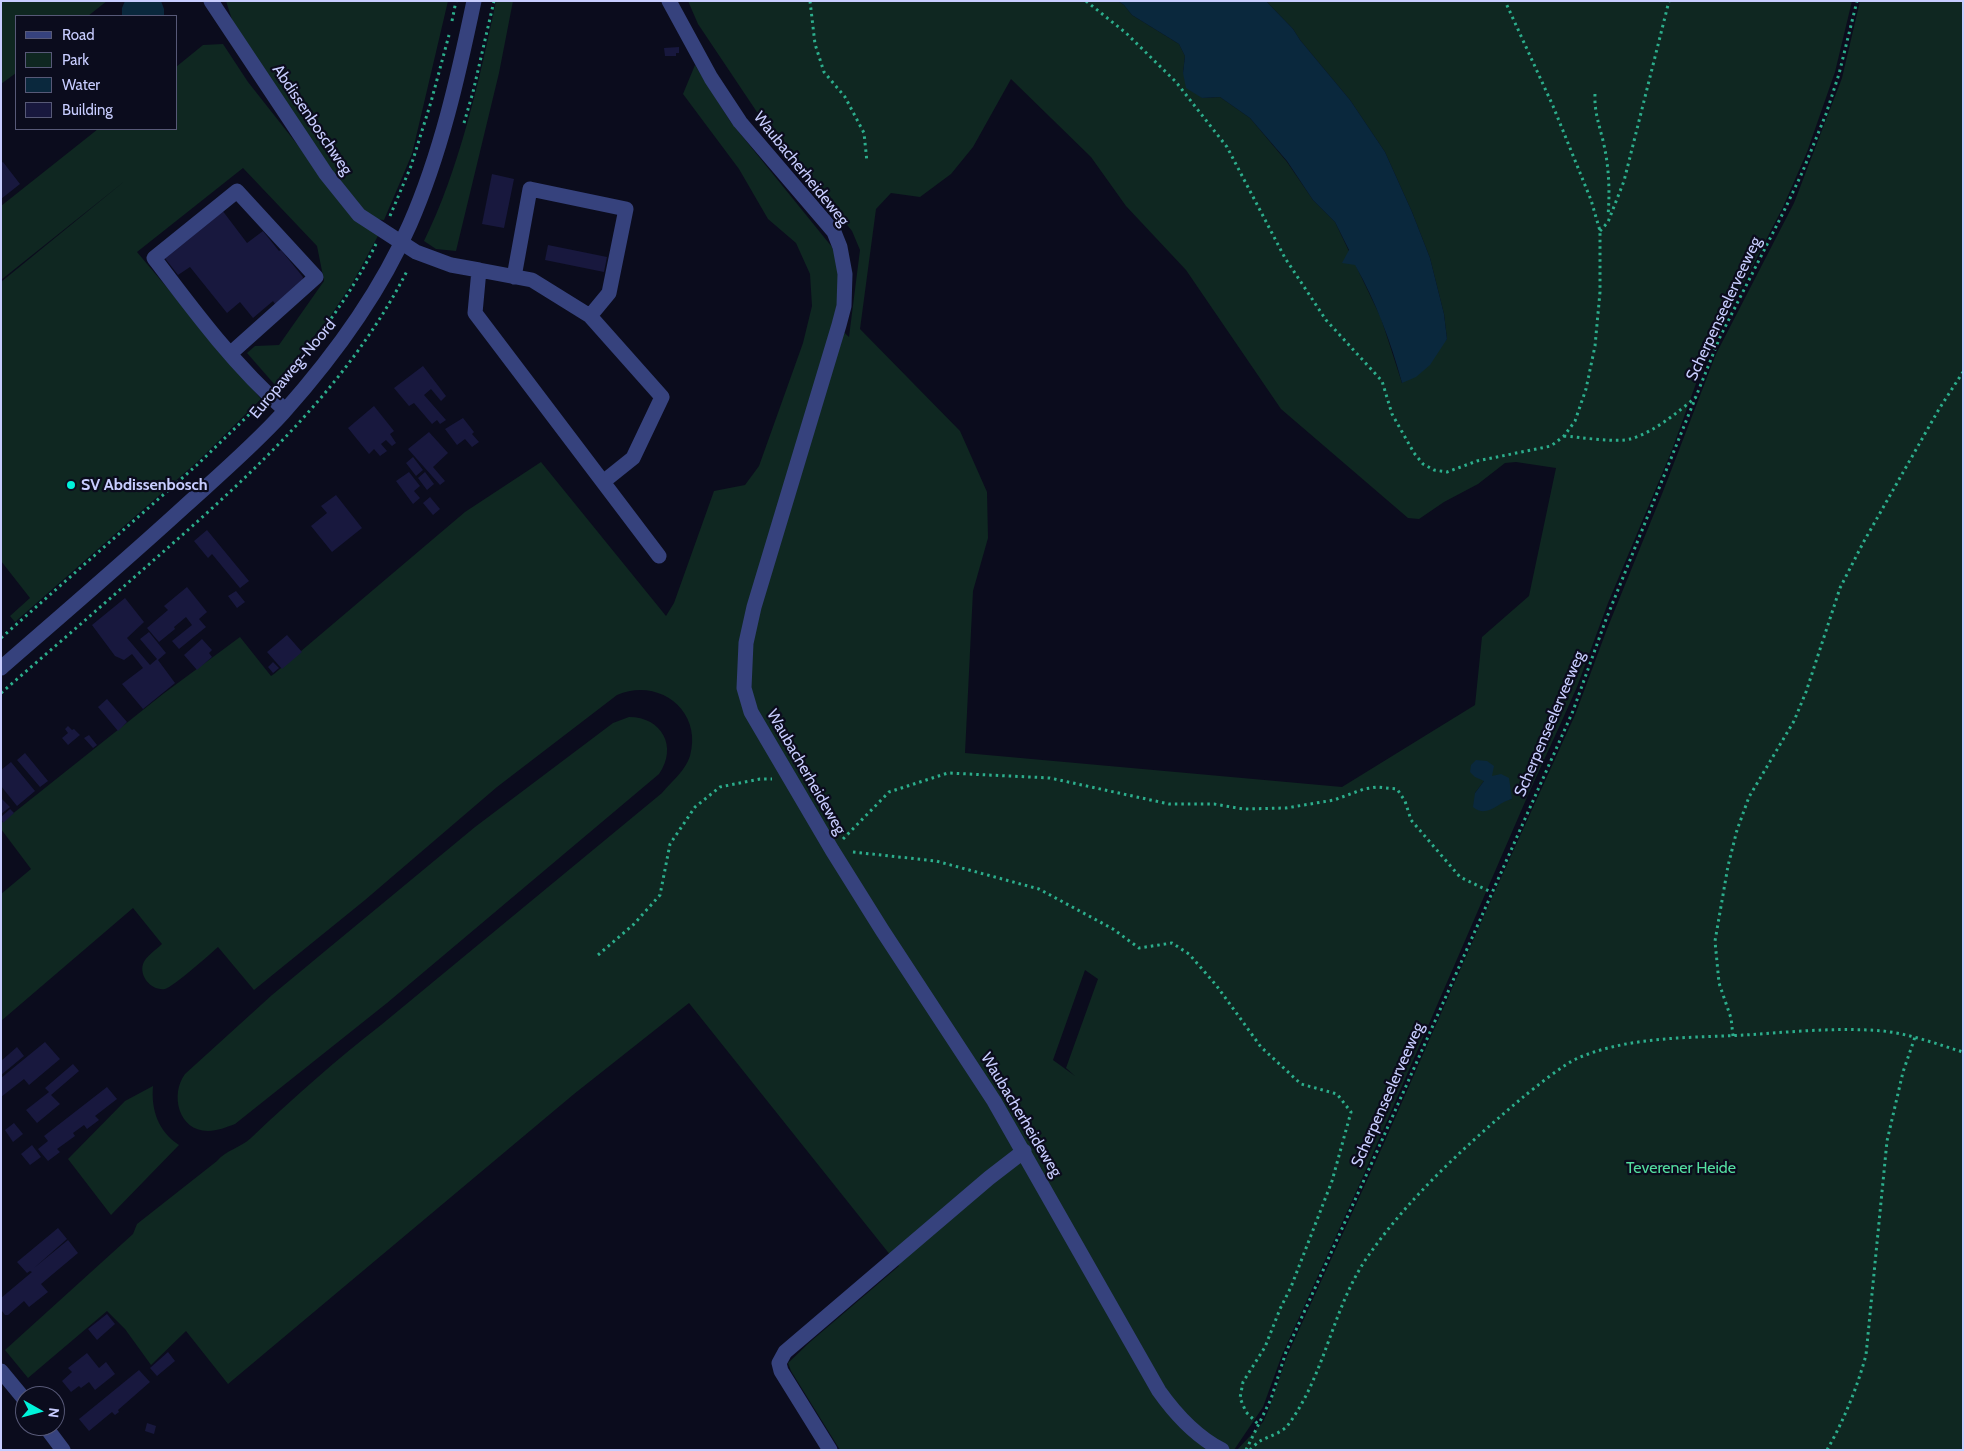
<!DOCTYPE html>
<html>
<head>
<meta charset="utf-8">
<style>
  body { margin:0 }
  #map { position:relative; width:1964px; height:1451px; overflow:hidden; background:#0b0c1d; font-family:Cabin,sans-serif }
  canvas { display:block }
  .frame { position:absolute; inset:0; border:2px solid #c8cdff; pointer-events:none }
  .legend { position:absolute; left:15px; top:15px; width:162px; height:115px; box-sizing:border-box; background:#0b0c1d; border:1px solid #575977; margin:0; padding:6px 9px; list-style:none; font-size:15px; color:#c8cdff }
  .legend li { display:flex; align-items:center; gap:10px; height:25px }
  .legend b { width:25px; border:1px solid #575977 }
  .north { position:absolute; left:15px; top:1386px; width:50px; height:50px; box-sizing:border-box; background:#0b0c1d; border:1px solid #575977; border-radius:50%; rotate:97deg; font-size:14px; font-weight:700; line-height:20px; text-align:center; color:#c8cdff }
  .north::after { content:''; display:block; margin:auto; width:18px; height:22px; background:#00f3da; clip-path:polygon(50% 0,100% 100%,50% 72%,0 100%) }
</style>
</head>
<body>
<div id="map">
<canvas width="1964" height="1451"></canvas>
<div class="frame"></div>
<ul class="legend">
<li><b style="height:6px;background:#36427d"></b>Road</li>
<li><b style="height:14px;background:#0f2721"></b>Park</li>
<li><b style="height:14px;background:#0a283d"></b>Water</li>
<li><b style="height:14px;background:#18183e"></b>Building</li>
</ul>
<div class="north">N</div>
</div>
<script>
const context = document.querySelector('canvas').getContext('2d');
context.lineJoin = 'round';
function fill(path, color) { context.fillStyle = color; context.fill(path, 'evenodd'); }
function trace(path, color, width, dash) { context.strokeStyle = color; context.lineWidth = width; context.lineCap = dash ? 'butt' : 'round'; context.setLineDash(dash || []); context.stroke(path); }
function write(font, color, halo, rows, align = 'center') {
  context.font = font + ' Cabin,sans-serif'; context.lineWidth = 4.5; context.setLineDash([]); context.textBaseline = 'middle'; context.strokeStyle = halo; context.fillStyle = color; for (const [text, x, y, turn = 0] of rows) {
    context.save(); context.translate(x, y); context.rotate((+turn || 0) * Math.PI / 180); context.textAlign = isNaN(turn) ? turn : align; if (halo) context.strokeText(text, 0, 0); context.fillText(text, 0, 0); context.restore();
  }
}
fill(new Path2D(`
  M1,1H107L88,16H16V73L1,84Z
  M226,1H448L412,154L384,220L373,219L353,204L235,29Z
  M496,1H513L499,73L456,251L436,249L424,241C459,171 480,78 496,1Z
  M688,1H1118L1124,5L1132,15L1179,44L1185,56L1183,73L1202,98L1220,97L1250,118L1287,162L1313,200L1335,222L1381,318L1402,383L1447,339L1444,314L1430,258L1412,212L1385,152L1350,100L1300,40L1293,29L1266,1H1852L1835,72L1807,152L1783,207L1715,339L1698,378L1672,450L1608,603L1577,687L1560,725L1528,795L1361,1181L1282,1355L1263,1407L1234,1450H840L791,1371L788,1363L810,1342L899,1266L689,1003L574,1094L228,1384L186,1331L151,1365L125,1329L107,1311L28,1378L5,1350L133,1234L137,1224L217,1161C226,1150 240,1148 251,1138C293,1098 336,1060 381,1025L662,793C672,781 685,771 690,756C703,710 658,677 617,695L497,787L365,900L254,990L218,947C209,955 173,987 165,989C152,991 139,977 143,964C146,956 156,950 162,944L133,908L1,1021V894L31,869L1,829V823L163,694L240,637L271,676L274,674L465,512L541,462L666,616L674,603L714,491L745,485L759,466L803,343L812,306L810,274L796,243L768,219L739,169L683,94L695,65L730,121L832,247L838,262V301L833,322L849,337L860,250L852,231L823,195L775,139L698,24ZM1011,79L1091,157L1126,206L1186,270L1281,409L1408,518L1419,519L1444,502L1478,484L1505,463L1516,462L1556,468L1529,596L1482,637L1475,705L1342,787L965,753L973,591L988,538L987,492L960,431L860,329L876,209L891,193L920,197L951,174L973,147ZM1484,781L1512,799L1508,800L1475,793ZM1085,970L1098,979L1066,1068L1075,1076L1053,1060Z
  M1860,1H1963V1450H1237L1263,1422L1268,1411L1287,1356L1384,1143L1490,902L1575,715L1607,629L1662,494L1716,354L1794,203L1842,78Z
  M223,44L248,82L304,153L379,234L353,282L331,315L275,385L247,353L255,346L279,345L324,281L317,246L243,168L137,252L261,399L197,462L15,622L10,616L30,598L1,561V282L126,180L1,280V206L98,129H176V67L203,45Z
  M629,717C662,717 678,747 659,774L387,1003L235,1124C227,1127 217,1131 208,1131C178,1131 170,1094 185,1074L272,995L475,827L613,723Z
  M153,1086C151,1110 158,1131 179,1145L111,1215L68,1159L125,1101Z`), '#0f2721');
fill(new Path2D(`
  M125,1H161L164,9V16H122V8Z
  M1118,1H1266L1293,29L1300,40L1350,100L1385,152L1412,212L1430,258L1444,314L1447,339L1430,365L1416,377L1402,383C1391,342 1376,302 1355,265L1342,263L1349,250L1335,222L1313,200L1287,161L1250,118L1220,97L1202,98L1186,88L1183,73L1185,56L1179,44L1132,15L1124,5Z
  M1476,760L1487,761L1494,766L1492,776L1501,774L1509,778L1512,799C1498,802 1487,819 1473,807L1475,793L1484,781L1475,777L1470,772L1471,765Z`), '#0a283d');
fill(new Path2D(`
  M679,47V53H676V56H665L664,48Z
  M3,162L20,184L1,199V163Z
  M492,174L514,179L504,228L482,224Z
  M222,210L247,243L263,231L279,251L281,250L303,277L302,282L275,304L273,301L253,318L240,302L227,313L190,267L178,275L164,257Z
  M548,245L607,257L604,272L545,260Z
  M423,366L446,396L441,401L431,389L424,395L446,420L440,424L437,420L432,424L414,403L409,406L394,388Z
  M374,406L394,431L390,434L396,443L392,446L386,440L381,444L387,451L380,456L374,449L369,454L348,428Z
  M463,418L474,432L472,434L479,442L472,447L465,439L457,445L445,429Z
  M429,432L448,453L433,467L445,481L440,485L408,449Z
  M413,457L423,470L416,476L406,463Z
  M409,472L420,486L414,491L420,498L413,504L396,481Z
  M425,472L434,484L427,490L418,478Z
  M336,495L362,528L332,552L311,526L327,513L321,506Z
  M430,497L440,509L433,515L423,503Z
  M207,530L249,581L240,588L212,554L208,558L194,541Z
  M187,587L207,612L199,619L206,627L179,649L172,641L192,625L186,617L174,627L175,629L159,642L147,628L168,610L164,606Z
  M236,591L245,602L237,608L228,596Z
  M125,598L144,622L127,638L150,665L157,659L140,639L149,632L166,653L158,660L175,683L143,709L122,684L143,668L132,654L124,660L115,656L92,625Z
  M287,635L302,652L282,669L267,652Z
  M202,639L212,650L209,653L212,657L197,670L184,655Z
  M273,662L279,668L273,673L268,667Z
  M107,699L127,722L118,731L98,707Z
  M68,726L72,730L74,729L80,735L68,745L62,738L68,733L65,729Z
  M89,735L97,745L93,748L84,738Z
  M25,753L48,781L40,787L17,760Z
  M11,762L35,791L17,806L1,786V770Z
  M1,798L10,807L1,814Z
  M10,809L14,813L3,823L1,817Z
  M45,1042L60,1059L29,1085L24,1079L1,1097V1078Z
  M17,1047L24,1056L1,1075V1061Z
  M73,1064L79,1071L51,1095L60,1104L37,1123L26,1110L49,1092L45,1088Z
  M107,1087L117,1099L95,1116L99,1120L87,1129L84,1125L73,1133L75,1136L57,1149L60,1152L48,1161L38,1149L48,1141L44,1136Z
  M14,1123L23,1134L13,1142L5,1130Z
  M32,1145L41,1157L30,1165L21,1154Z
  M58,1228L67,1239L34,1268L68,1240L78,1253L41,1284L48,1292L29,1307L24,1301L8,1315H5L2,1311L1,1298L32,1272L30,1271L27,1273L17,1262Z
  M107,1314L115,1324L97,1340L88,1329Z
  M168,1352L175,1361L157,1376L150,1368Z
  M87,1353L99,1368L106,1362L115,1374L95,1390L89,1382L81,1388L79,1386L71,1392L62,1381L72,1372L68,1368Z
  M139,1370L150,1382L118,1410L119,1412L115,1415L112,1412L89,1431L79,1419Z
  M147,1423L156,1426L154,1434L145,1431Z`), '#18183e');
trace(new Path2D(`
  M810,1L815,44L824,72L845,97L864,133L867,162
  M1086,1L1126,33L1176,82L1227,147L1285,258L1326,320L1382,381L1392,414L1414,453L1423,464L1434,470L1447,472L1477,461L1551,446L1564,436L1575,421L1586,389L1595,346L1600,292V231L1591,200L1553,106L1505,1
  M452,21L456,1
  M1595,94C1594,112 1600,127 1604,145C1609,168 1610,192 1608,216
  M464,123L473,92L494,1
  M390,216L411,166L431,102L449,35
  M1600,231L1608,222L1624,181L1669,1
  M278,384C316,342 351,295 376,244
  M1564,436C1578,437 1618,443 1630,439C1653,433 1678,412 1696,397
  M1,638L197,465L259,405
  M1,693C52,649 104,604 155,559C251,475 348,387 407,271
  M843,839L889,792L948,773L1050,778L1169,804H1214L1243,809L1286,808L1334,800L1364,789L1377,787L1397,789L1405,801L1411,820L1460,877L1491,892
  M853,852L936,861L1039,889L1113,929L1139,948L1172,943L1189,954L1216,985L1261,1047L1301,1084L1337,1094L1351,1112L1332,1181L1291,1287L1280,1309L1265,1347L1243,1382L1240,1398L1246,1412L1258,1424
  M598,955L634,924L660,895L670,844L695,807L720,787L760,779H772
  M1733,1036L1731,1018L1719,983L1715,941L1728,866L1737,830L1749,797L1794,721L1806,692L1840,588L1863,543L1939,409L1963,372
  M1246,1450L1271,1399L1286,1352L1374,1158L1573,711L1605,622L1720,337L1784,211L1802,173L1826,114L1839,74L1857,1
  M1250,1450C1253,1447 1257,1443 1260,1441C1269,1436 1282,1433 1288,1425C1325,1375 1332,1310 1366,1259C1408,1198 1465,1146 1522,1098C1537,1086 1561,1066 1578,1058C1630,1036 1690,1038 1745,1035C1790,1032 1838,1027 1883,1031C1910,1034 1937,1044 1963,1052
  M1827,1450C1844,1420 1857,1388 1866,1355L1887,1141L1903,1072L1915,1037`), '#2cae8c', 3, [2.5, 4]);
trace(new Path2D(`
  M211,1L326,174L359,215L416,252L451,265L479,270L475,313L659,556
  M669,1L711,78L740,122L834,232L840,247L845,274L844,306L839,325L754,607L746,643L744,688L751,712L832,850L882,930L994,1101L1159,1391C1176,1415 1195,1436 1222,1450
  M479,270L532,280L590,316L662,397L633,458L603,482
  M514,277L530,189L626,209L609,293L590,316
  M231,353L316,277L237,191L154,258C194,311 235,366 285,410
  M1,668C63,614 125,561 185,506C218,476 253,446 283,413C333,357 380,293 410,224C441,153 458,77 474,1
  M1,1371L25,1400
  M45,1426L63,1450
  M830,1450L781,1371L779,1363L785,1352L989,1178L1024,1151`), '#36427d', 15);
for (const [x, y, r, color] of [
  [71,485,5,"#00f3da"]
]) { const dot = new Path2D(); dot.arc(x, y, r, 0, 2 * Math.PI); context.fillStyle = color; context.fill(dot); trace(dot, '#0b0c1d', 2); }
write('16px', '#c8cdff', '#0b0c1d', [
  ["Abdissenboschweg",312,120,56],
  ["Waubacherheideweg",801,169,51],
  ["Scherpenseelerveeweg",1724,309,-65],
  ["Europaweg-Noord",293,369,-50],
  ["Scherpenseelerveeweg",1550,724,-67],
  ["Waubacherheideweg",806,772,60],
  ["Scherpenseelerveeweg",1388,1095,-66],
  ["Waubacherheideweg",1021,1115,59]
]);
write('bold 16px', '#c8cdff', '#0b0c1d', [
  ["SV Abdissenbosch",81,485]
], 'left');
write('16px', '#54dea0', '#0b0c1d', [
  ["Teverener Heide",1681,1168]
]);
</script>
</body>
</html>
